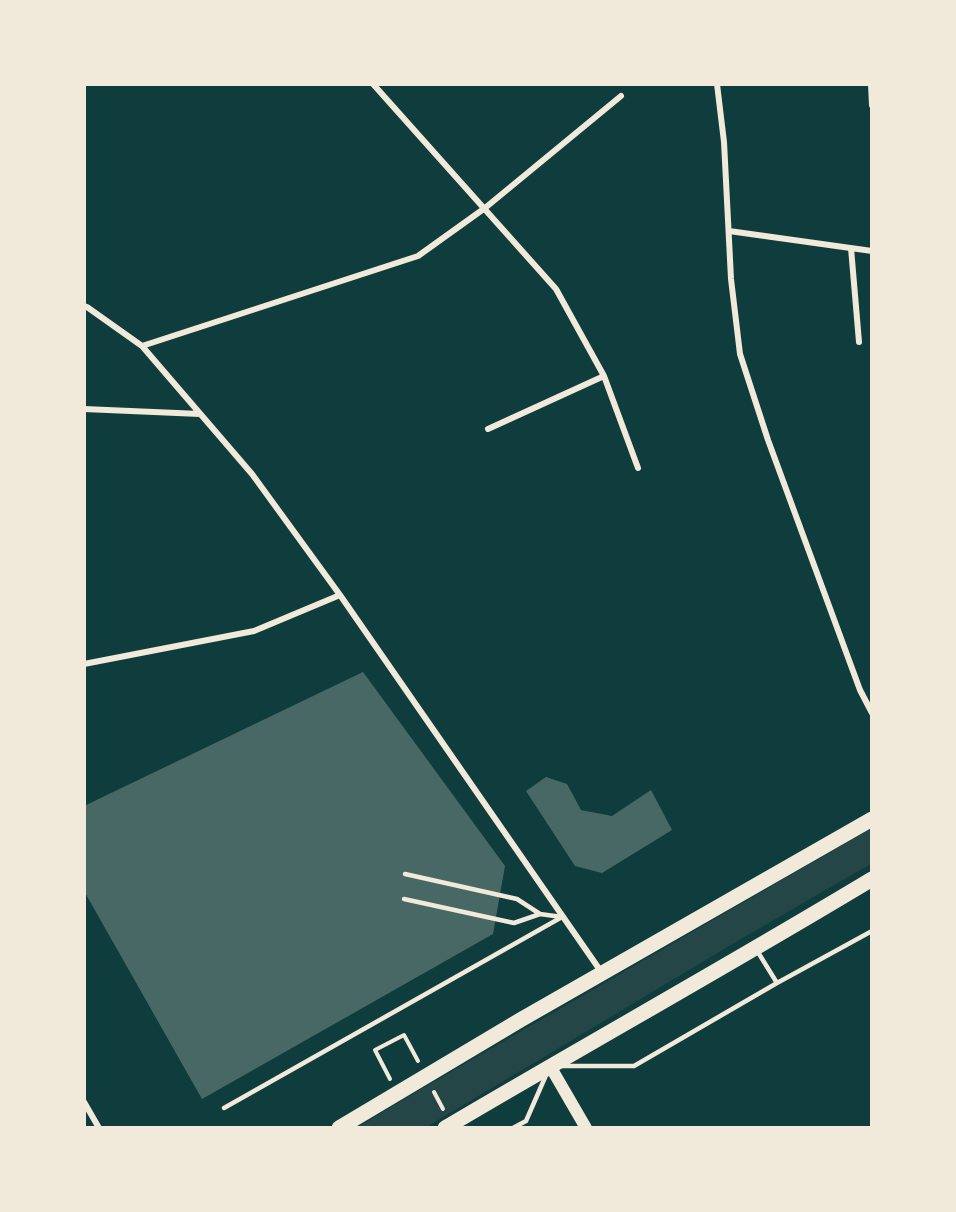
<!DOCTYPE html>
<html>
<head>
<meta charset="utf-8">
<style>
  body { margin:0 }
  #map { position:relative; width:956px; height:1212px; overflow:hidden; background:#0f3d3e; font-family:"Sofia Sans Condensed",sans-serif }
  canvas { display:block }
  .frame { position:absolute; inset:0; border:86px solid #f1e9da; pointer-events:none }
</style>
</head>
<body>
<div id="map">
<canvas width="956" height="1212"></canvas>
<div class="frame"></div>
</div>
<script>
const context = document.querySelector('canvas').getContext('2d');
context.lineJoin = 'round';
function fill(path, color) { context.fillStyle = color; context.fill(path, 'evenodd'); }
function trace(path, color, width, dash) { context.strokeStyle = color; context.lineWidth = width; context.lineCap = dash ? 'butt' : 'round'; context.setLineDash(dash || []); context.stroke(path); }
fill(new Path2D(`
  M872,828V863L729,946L425,1128H356L423,1088Z`), '#244646');
fill(new Path2D(`
  M363,672L505,866L493,934L202,1099L84,891V806Z
  M546,777L567,784L581,810L612,816L651,790L672,830L602,873L575,866L526,791Z`), '#486865');
trace(new Path2D(`
  M390,1079L375,1050L404,1035L418,1061
  M434,1092L443,1109`), '#f1e9da', 4);
trace(new Path2D(`
  M405,874L517,899L540,914L562,917
  M404,899L514,923L540,914
  M756,949L777,983
  M562,1066H634L777,983L872,931
  M224,1108L562,917
  M513,1128L526,1121L547,1073`), '#f1e9da', 4.5);
trace(new Path2D(`
  M373,84L556,289L604,376L638,468
  M717,84L724,142L731,279L740,354L768,440L860,690L872,713
  M871,84L872,105
  M729,231L872,251
  M851,248L859,342
  M84,306L87,307L142,346L252,474L340,595L602,973
  M142,346L418,256L485,208L621,96
  M84,409L200,414
  M488,429L604,376
  M84,664L254,631L340,595
  M84,1102L99,1128`), '#f1e9da', 6);
trace(new Path2D(`
  M550,1066L586,1128`), '#f1e9da', 12);
trace(new Path2D(`
  M339,1128L522,1019L872,819
  M445,1128C587,1044 731,964 872,879`), '#f1e9da', 15);
</script>
</body>
</html>
